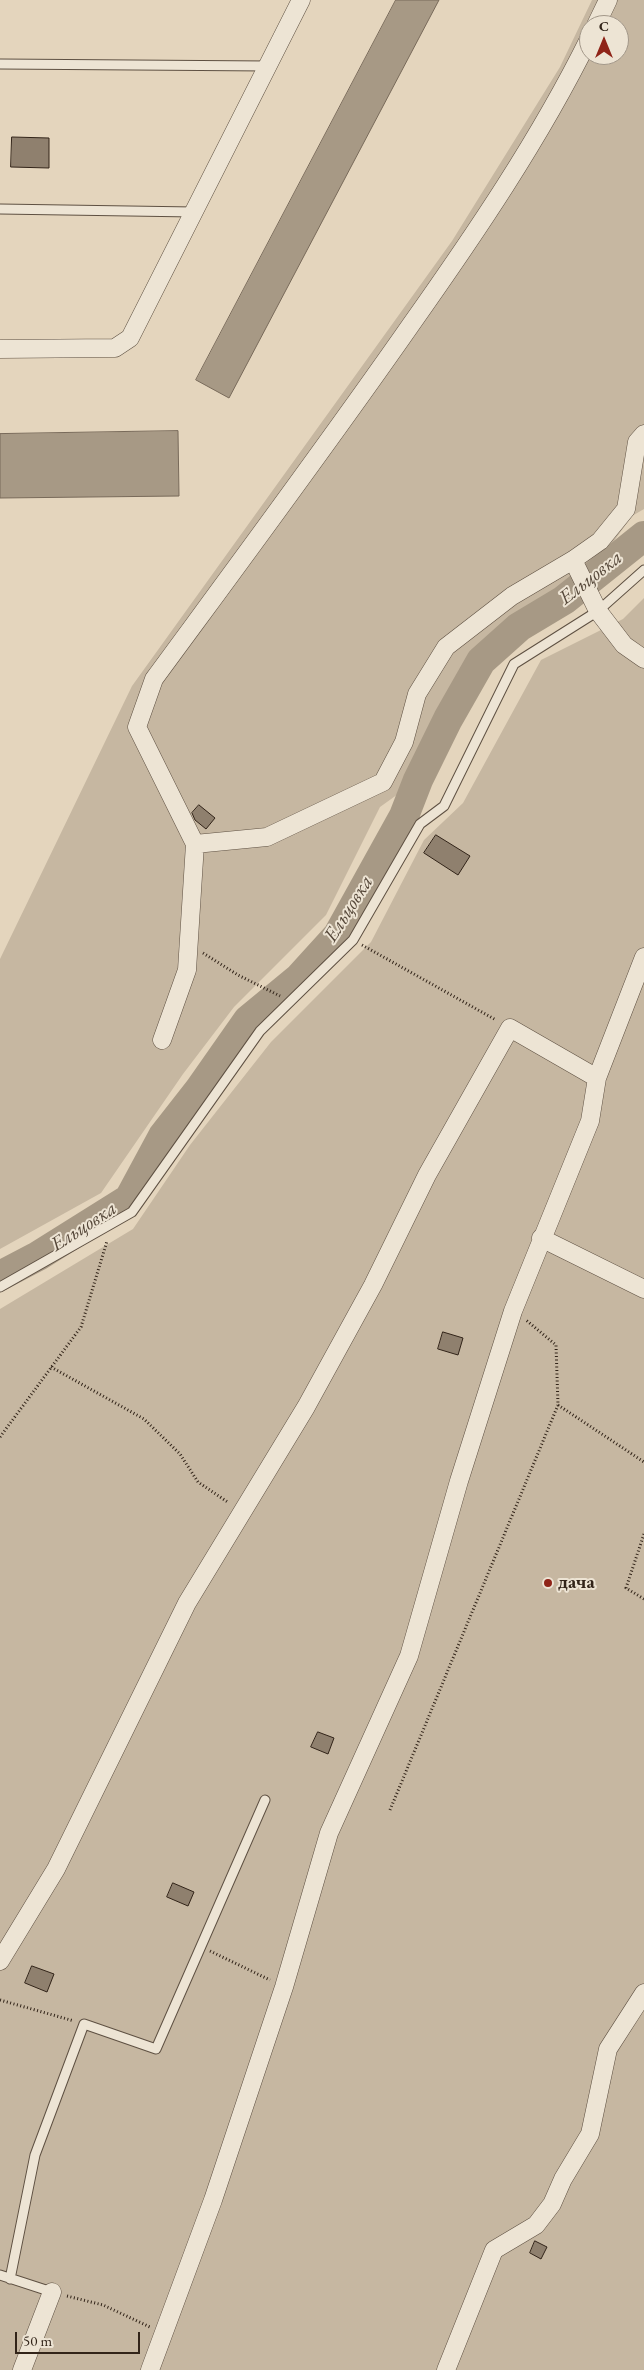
<!DOCTYPE html>
<html>
<head>
<meta charset="utf-8">
<style>
  body { margin:0 }
  #map { position:relative; width:644px; height:2370px; overflow:hidden; background:#e4d5bd; font-family:"EB Garamond",serif }
  canvas { display:block }
  .north { position:absolute; left:579px; top:15px; width:50px; height:50px; box-sizing:border-box; background:#ede4d4; border:1px solid #a29789; border-radius:50%; rotate:0deg; font-size:14px; font-weight:700; line-height:20px; text-align:center; color:#322419 }
  .north::after { content:''; display:block; margin:auto; width:18px; height:22px; background:#8f2418; clip-path:polygon(50% 0,100% 100%,50% 72%,0 100%) }
  .scale { position:absolute; left:15px; top:2332px; width:125px; height:22px; box-sizing:border-box; border:2px solid #322419; border-top:0; padding-left:6px; font-size:15px; line-height:18px; white-space:nowrap; color:#322419; -webkit-text-stroke:4px #ede4d4; paint-order:stroke }
</style>
</head>
<body>
<div id="map">
<canvas width="644" height="2370"></canvas>
<div class="north">С</div>
<div class="scale">50 m</div>
</div>
<script>
const context = document.querySelector('canvas').getContext('2d');
context.lineJoin = 'round';
function fill(path, color) { context.fillStyle = color; context.fill(path, 'evenodd'); }
function trace(path, color, width, dash) { context.strokeStyle = color; context.lineWidth = width; context.lineCap = dash ? 'butt' : 'round'; context.setLineDash(dash || []); context.stroke(path); }
function write(font, color, halo, rows, align = 'center') {
  context.font = font + ' "EB Garamond",serif'; context.lineWidth = 4; context.setLineDash([]); context.textBaseline = 'middle'; context.strokeStyle = halo; context.fillStyle = color; for (const [text, x, y, turn = 0] of rows) {
    context.save(); context.translate(x, y); context.rotate((+turn || 0) * Math.PI / 180); context.textAlign = isNaN(turn) ? turn : align; if (halo) context.strokeText(text, 0, 0); context.fillText(text, 0, 0); context.restore();
  }
}
fill(new Path2D(`
  M592,0H644V509L632,516L591,573L545,609L470,655L432,725L412,784L380,807L326,915L234,1007L183,1074L101,1193L0,1249V959L132,686L452,241L560,67ZM589,25H619V55H589Z
  M644,598V2370H0V1309L133,1229L190,1145L271,1042L371,942L424,840L463,803L541,660L623,619Z`), '#c6b7a1');
const water = new Path2D(`
  M396,0H439L229,398L196,380Z
  M178,431L179,496L0,498V434Z`);
fill(water, '#a79985');
trace(water, '#786a5a', 1);
trace(new Path2D(`
  M0,1276L38,1256L129,1199L163,1136L199,1090L248,1020L299,978L338,935L404,816L418,780L448,719L481,661L519,627L564,600L644,536`), '#a79985', 30);
const building = new Path2D(`
  M12,137L49,138V168L11,167Z
  M199,805L215,818L206,829L195,820L192,813Z
  M436,835L470,856L458,875L424,853Z
  M443,1332L463,1338L458,1355L438,1349Z
  M318,1732L334,1738L328,1754L311,1747Z
  M173,1883L194,1892L188,1906L167,1897Z
  M32,1966L54,1974L47,1992L25,1983Z
  M535,2241L547,2247L541,2259L530,2253Z`);
fill(building, '#8f806e');
trace(building, '#322419', 1);
const lane = new Path2D(`
  M0,64L267,66
  M0,209L194,212
  M0,1287L132,1212L260,1031L353,940L420,824L444,806L514,664L598,611L644,570
  M0,2275L52,2292
  M10,2279L35,2155L84,2024L156,2049L265,1800`);
const street = new Path2D(`
  M596,25L608,0
  M0,349L115,348L130,338L301,0
  M573,560L598,611L624,645L644,659
  M195,844L267,837L383,782L404,742L417,694L446,647L512,596L573,560L600,541L626,509L637,442L644,434
  M162,1040L187,970L195,844L137,727L154,679C240,562 327,445 410,326C475,234 539,140 589,39
  M541,1238L644,1289
  M0,1961L56,1869L187,1603L306,1407L373,1285L427,1175L510,1028L597,1078
  M22,2370L52,2292
  M150,2370L213,2200L284,1987L329,1833L409,1656L459,1481L513,1311L590,1121L597,1078L644,957
  M446,2370L494,2250L536,2225L552,2204L563,2179L590,2134L608,2049L644,1993`);
trace(lane, '#5e5042', 11);
trace(street, '#5e5042', 19);
trace(new Path2D(`
  M362,945L496,1020
  M203,953L238,975L280,996
  M51,1367L144,1419L180,1454L198,1482L229,1503
  M558,1405L644,1462
  M0,1437L81,1327L107,1241
  M644,1534L626,1588L644,1599
  M390,1810L558,1405L556,1345L526,1320
  M210,1951L270,1980
  M0,2000L74,2021
  M67,2296L103,2305L150,2327`), '#322419', 3, [1, 2.5]);
trace(lane, '#ede4d4', 9);
trace(street, '#ede4d4', 18);
for (const [x, y, r, color] of [
  [548,1583,5,"#8f2418"]
]) { const dot = new Path2D(); dot.arc(x, y, r, 0, 2 * Math.PI); context.fillStyle = color; context.fill(dot); trace(dot, '#ede4d4', 2); }
write('bold 19px', '#322419', '#ede4d4', [
  ["дача",558,1583]
], 'left');
write('italic 20px', '#554739', '#ede4d4', [
  ["Ельцовка",591,578,-38],
  ["Ельцовка",349,909,-58],
  ["Ельцовка",84,1227,-33]
]);
</script>
</body>
</html>
